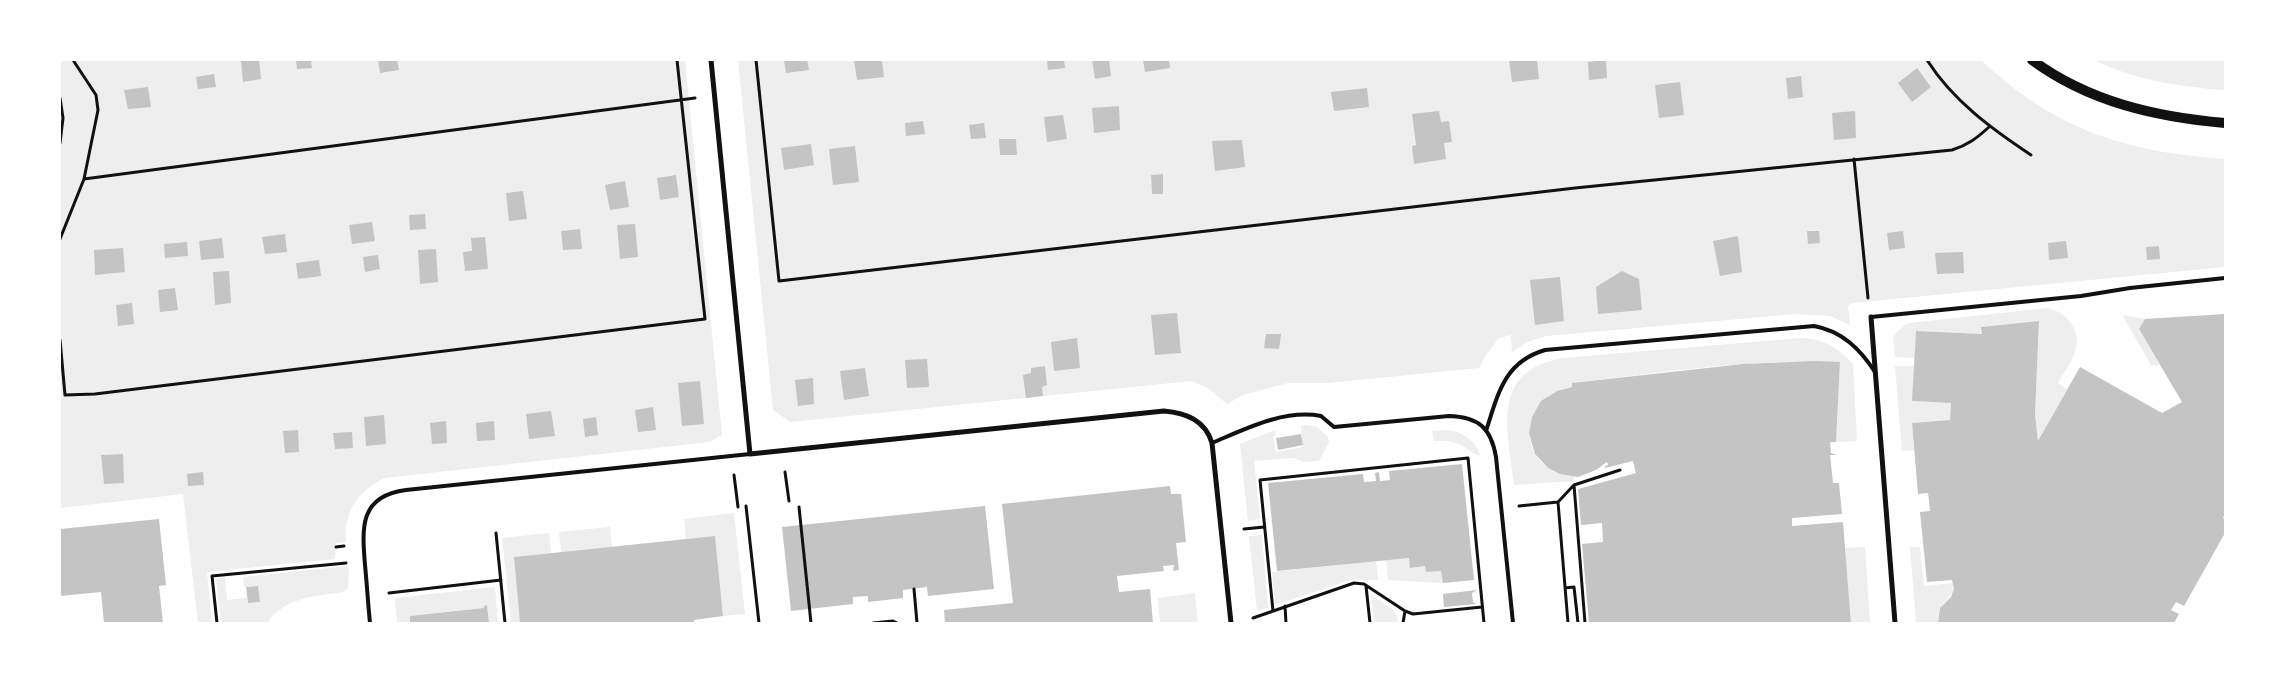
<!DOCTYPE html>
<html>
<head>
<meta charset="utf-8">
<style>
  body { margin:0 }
  #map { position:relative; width:2285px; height:683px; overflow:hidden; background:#fff; font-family:"PT Sans Narrow",sans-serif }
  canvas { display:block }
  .frame { position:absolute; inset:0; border:61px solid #fff; pointer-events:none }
</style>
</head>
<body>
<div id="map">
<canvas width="2285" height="683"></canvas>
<div class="frame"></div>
</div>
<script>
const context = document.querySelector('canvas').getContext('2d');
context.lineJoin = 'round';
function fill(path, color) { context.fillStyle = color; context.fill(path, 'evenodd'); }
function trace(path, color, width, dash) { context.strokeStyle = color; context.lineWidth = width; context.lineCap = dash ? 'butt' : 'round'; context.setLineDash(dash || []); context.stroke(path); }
fill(new Path2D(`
  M60,60H685L722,435L709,442L384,478C358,491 343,513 346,542L336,543L335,559L207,572L212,623H198L183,494L60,508Z
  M738,60H1981C2055,130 2126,152 2225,159V267L1852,303L1848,306L1850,325L1830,316L1796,314L1546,336L1527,342L1512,352L1511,335L1499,338L1485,356L1479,368L1328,383H1288L1243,395L1227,404L1208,388L1191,381L790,422L773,410Z
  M2094,60H2225V90C2181,87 2134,80 2094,60Z
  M2047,308C2059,311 2066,315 2072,325C2085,347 2068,365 2058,383L2067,389L2038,441L2035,414L2039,321L1981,327L1982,334L1916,331L1915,358L1895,357L1893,336L1904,325L1910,323Z
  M2124,315L2145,319L2139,329L2159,364L2157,366L2151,365L2124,318Z
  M1801,338C1823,339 1838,347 1853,364L1857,441L1836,442L1840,363C1750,358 1661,373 1572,383V387C1515,396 1516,473 1574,476V481L1514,485C1508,430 1489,372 1562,358Z
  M1895,366H1914L1913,401L1951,403L1950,420L1912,423L1914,450L1902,451Z
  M1306,425L1317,427L1328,437L1329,442L1319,461L1303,462L1295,458L1254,461L1260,519L1248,521L1240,444L1275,430L1276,435L1273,436L1276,452L1303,447L1301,426Z
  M1445,430C1462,431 1475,440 1481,456C1474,455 1472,452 1466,448C1456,441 1446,440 1434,441L1432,431Z
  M734,513L745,614L723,616L715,536L686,539L684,519Z
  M610,527L612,547L561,552L559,532Z
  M549,533L551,553L514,557L520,623H511L502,538Z
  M1262,535L1268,608L1257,611L1249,536Z
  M1865,547L1870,623H1851L1845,548Z
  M1910,547H1920L1924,586L1953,583C1956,595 1947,598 1941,607C1938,611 1939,618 1938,623H1916Z
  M1409,558L1411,568L1425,566L1426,572L1441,571L1443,583L1388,580L1386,560Z
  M1376,561L1378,580H1350L1275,605L1272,572Z
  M349,566L348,588L344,592C315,596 285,597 267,623H221L216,579L225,578L227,600L247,598L248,603L260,602L258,586L244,587L243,577Z
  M495,587L498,623H489L487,605L484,606V608L410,616V623H397L395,598Z
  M1195,593L1198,623H1160L1158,598Z
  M1371,595C1381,602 1399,609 1398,623H1374Z`), '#eee');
fill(new Path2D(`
  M241,60H259L261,79L243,82Z
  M296,60H311L312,68L297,69Z
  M378,60H397L399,70L380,73Z
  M784,60H807L809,70L786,73Z
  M854,60H882L884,77L857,80Z
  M1047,60H1064L1065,68L1048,70Z
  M1092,60H1109L1111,76L1095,79Z
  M1143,60H1169L1170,68L1145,72Z
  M1509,60H1537L1539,79L1512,82Z
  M1606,60L1607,78L1589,80L1588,62Z
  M1917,68L1931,87L1912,102L1898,83Z
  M214,74L216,87L198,89L196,77Z
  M1801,76L1803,97L1788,99L1786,78Z
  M1680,82L1684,115L1659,118L1655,85Z
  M148,87L151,107L128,109L124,90Z
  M1367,88L1369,107L1334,111L1331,92Z
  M1119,106L1120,130L1094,133L1092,108Z
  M1439,111L1441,122L1449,121L1452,142L1444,143L1446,159L1414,164L1412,146L1416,145L1412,114Z
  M1855,111L1856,138L1834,140L1832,113Z
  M1063,115L1067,139L1047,142L1044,117Z
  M923,121L925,134L906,136L905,123Z
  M984,123L986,138L971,139L969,125Z
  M999,139H1016L1017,155H1000Z
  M1242,140L1245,167L1215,171L1212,141Z
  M811,144L814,165L784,170L781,148Z
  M855,146L859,182L833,185L829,149Z
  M1163,174V194H1152L1151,175Z
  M676,175L679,197L660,200L657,178Z
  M625,181L629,207L610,210L605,185Z
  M523,191L527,219L509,221L506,193Z
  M425,214L426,229L410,230L409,215Z
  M372,222L375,241L352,244L349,225Z
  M635,224L638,257L620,259L617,225Z
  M580,229L582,249L563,250L561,231Z
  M1807,231H1819L1820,243L1808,244Z
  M1903,231L1905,248L1889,250L1887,233Z
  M285,234L287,252L265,254L262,237Z
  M1738,236L1742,272L1720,276L1713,241Z
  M485,237L488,269L465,271L463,252L472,251L471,238Z
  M222,238L224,258L201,260L199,241Z
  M2066,241L2068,258L2049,260L2048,243Z
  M187,242L188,256L165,258L164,244Z
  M2159,246L2160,259L2147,260L2146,247Z
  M123,248L125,272L95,275L94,250Z
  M436,249L438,282L420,284L418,250Z
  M1963,252L1964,273L1937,274L1935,253Z
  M378,255L380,269L365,272L363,257Z
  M319,260L321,276L298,279L296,263Z
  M229,271L231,303L215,305L213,272Z
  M1622,271L1639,279L1642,310L1598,314L1596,287Z
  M1560,277L1564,321L1535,325L1530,280Z
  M175,288L178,310L160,312L158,290Z
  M132,303L134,324L118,326L116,305Z
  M1177,313L1181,353L1155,355L1151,315Z
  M2225,314V514L2223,518L2225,519V533L2184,606L2176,602L2171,610L2179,614L2174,623H1938L1940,608L1951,597L1954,589L1952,580L1927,582L1920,512L1930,511L1929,501L1928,493L1918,494L1912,423L1950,420L1951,403L1912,401L1916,331L1982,334L1981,327L2039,321L2035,414L2038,441L2080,367L2162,413L2182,402L2139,329L2145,319Z
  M1266,334H1281L1279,349L1264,348Z
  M1077,338L1080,368L1054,371L1051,342Z
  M927,359L929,387L907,388L905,360Z
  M1815,361L1840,362L1836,442H1830L1831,453L1837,455H1830L1833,483H1839L1842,514L1792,518V526L1843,522L1851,623H1589L1582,544L1603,542L1602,523L1581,525L1578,489L1636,473L1633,461L1605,468V466L1608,465L1607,462L1596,470L1578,477L1560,474L1548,468L1535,454L1529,433L1532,417L1541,401L1557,391L1572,387V383L1743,364Z
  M1045,366L1047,385L1042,387L1043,396L1026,398L1023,375L1031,373V368Z
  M865,368L869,396L844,400L840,371Z
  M813,378L814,404L798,406L795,380Z
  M700,381L704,424L682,426L678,383Z
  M653,407L656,430L638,432L635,410Z
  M551,411L555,436L529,439L526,414Z
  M384,415L386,444L366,446L364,417Z
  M596,417L598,435L585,437L583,419Z
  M446,421L447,443L432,444L430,423Z
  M494,421L495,440L477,441L476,423Z
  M298,430L299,452L285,453L283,431Z
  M352,432L353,448L335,449L333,433Z
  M1301,434L1303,445L1278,450L1276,438Z
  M123,454L124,483L104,484L101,455Z
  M1462,464L1474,580L1443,583L1441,571L1426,572L1425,566L1410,568L1409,558L1277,571L1268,483L1363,474L1364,482L1376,481L1375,473L1379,472L1380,481L1390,480L1389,471Z
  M203,472L204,485L188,486L187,474Z
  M1170,486L1171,494H1181L1186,542L1176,543L1179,570L1173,571L1174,565L1163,566L1164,571L1117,576L1119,592L1150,589L1153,623H945L944,610L1013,603L1002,504Z
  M985,506L994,589L928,596L927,587L903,590V598L868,602V596L853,597V604L791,611L782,527Z
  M159,519L166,585L159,586L163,623H104L101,592L60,596V529Z
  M715,536L723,616L694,620V623H520L514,557Z
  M258,586L260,602L248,603L246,587Z
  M1477,590L1472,593L1473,602L1476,604L1444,607L1443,594Z
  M487,605L489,623H410V616L484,608V606Z`), '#c4c4c4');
trace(new Path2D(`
  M756,60L779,281L1575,188L1952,150C1968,145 1977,138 1989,127
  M1927,60C1953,101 1992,129 2031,155
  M60,98L63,118L60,143
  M1854,159L1868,298
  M84,179L695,98
  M60,239L84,179L98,110L96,95L73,60
  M60,340L65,395L95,394L705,319L677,60
  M785,472L789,501
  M734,475L738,507
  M1574,485L1585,623
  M1558,502L1574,485L1620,470
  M746,506L759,623
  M1519,506L1558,502L1568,623
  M799,507L811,623
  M1244,529L1264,527
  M496,533L505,623
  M336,547L344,546
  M1366,586L1370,623
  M1565,588L1574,587L1578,623
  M914,589L917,623
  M389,593L501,580
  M1285,606L1286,623
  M1273,611L1260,480L1468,458L1484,623
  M1253,618L1354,583L1364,584L1405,611L1413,614L1482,607
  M217,623L212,576L346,563
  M873,623L893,621L897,623
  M1403,623L1405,611`), '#111', 3);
trace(new Path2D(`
  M1871,317L2081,296L2130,288L2225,278
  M1486,431C1498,394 1504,362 1545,350L1814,326C1842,331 1860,349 1875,372
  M1212,443C1245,429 1284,409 1321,416L1334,427L1449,416C1479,417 1491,428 1496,457L1513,623
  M370,623C368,604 367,585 365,565C362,528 359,496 406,490L750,454`), '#111', 4);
trace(new Path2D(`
  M711,60L750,454L1164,411C1186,413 1205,420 1212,443L1231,623
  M1871,317L1895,623`), '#111', 5);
trace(new Path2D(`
  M2032,60C2089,102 2156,117 2225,123`), '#111', 10);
</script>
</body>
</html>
